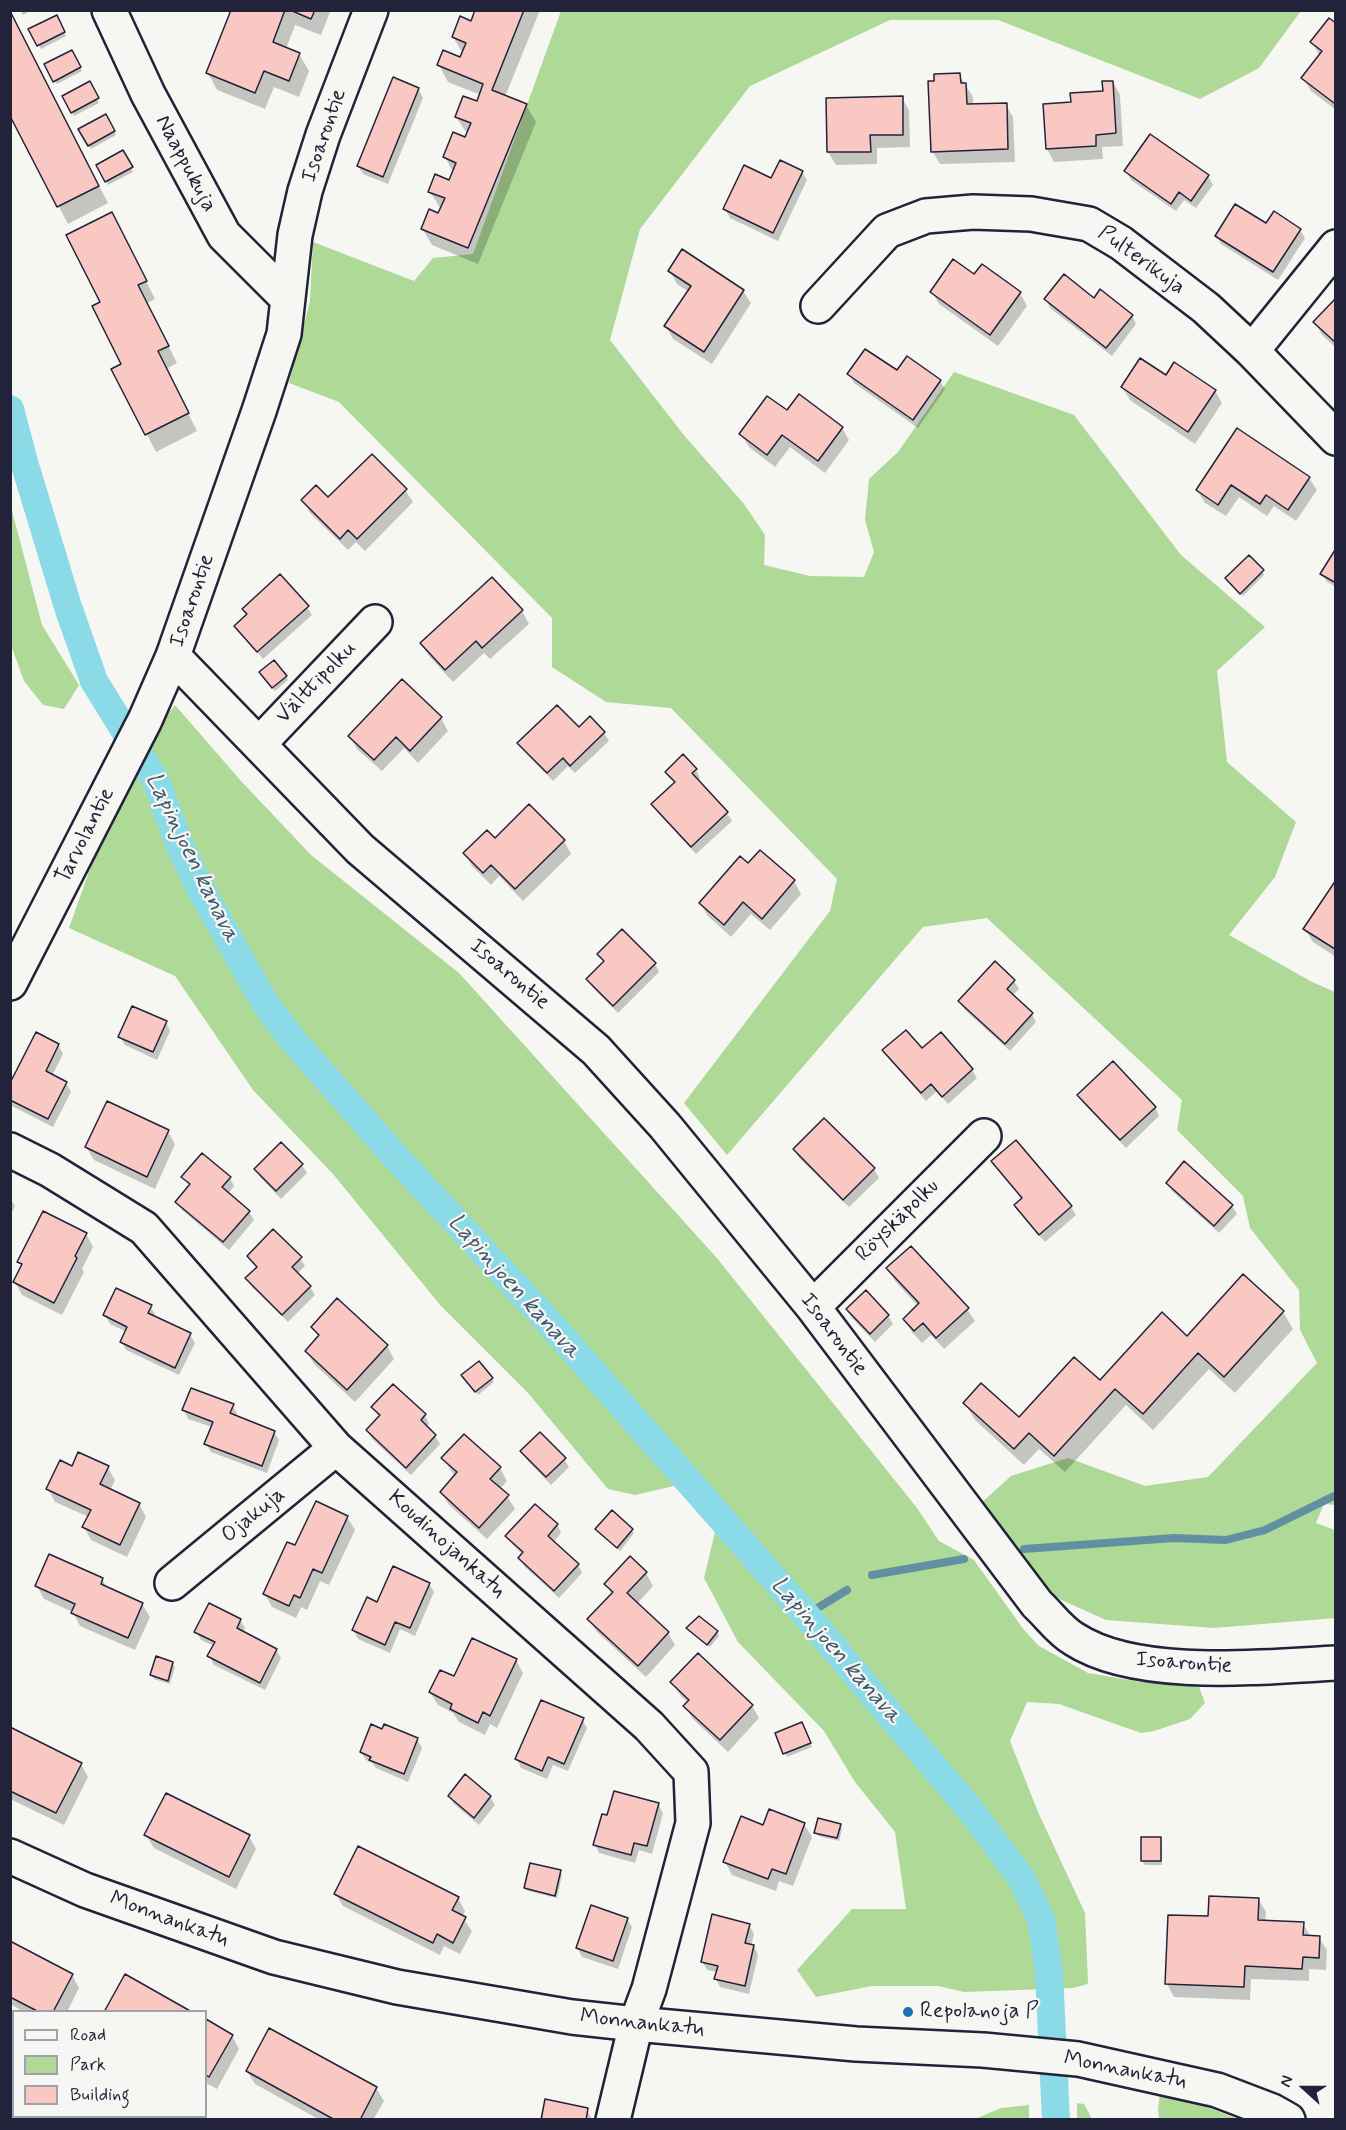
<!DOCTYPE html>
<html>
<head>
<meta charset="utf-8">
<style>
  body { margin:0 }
  #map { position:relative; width:1346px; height:2130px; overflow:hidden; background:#f6f6f2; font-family:Mynerve,sans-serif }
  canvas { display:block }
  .frame { position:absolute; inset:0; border:12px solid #22223b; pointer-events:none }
  .legend { position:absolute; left:12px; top:2010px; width:195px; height:108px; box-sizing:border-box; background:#f6f6f2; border:2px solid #a1a1a9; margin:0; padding:8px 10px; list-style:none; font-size:18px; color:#22223b }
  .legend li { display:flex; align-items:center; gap:12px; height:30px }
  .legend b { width:30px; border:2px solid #a1a1a9 }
  .north { position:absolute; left:1274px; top:2058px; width:60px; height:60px; -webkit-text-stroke:4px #f6f6f2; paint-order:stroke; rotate:291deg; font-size:16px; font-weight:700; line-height:24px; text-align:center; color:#22223b }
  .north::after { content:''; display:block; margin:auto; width:21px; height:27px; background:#22223b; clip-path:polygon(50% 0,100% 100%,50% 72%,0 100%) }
</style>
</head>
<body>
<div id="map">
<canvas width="1346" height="2130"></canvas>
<div class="frame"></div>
<ul class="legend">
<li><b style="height:8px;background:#f6f6f2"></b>Road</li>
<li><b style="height:16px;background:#aed997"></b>Park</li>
<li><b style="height:16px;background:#f9c8c3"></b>Building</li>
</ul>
<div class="north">N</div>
</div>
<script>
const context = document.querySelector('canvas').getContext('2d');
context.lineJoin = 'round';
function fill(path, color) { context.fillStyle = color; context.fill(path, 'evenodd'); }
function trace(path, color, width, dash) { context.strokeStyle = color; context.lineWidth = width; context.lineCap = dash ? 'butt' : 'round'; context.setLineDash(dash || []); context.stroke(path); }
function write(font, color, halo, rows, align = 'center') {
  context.font = font + ' Mynerve,sans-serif'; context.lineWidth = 4.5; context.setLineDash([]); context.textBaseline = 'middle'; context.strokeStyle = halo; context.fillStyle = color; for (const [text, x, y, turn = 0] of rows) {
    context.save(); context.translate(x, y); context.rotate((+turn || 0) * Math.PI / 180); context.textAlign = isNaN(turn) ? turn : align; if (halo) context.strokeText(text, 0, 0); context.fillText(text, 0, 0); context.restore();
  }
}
fill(new Path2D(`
  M561,11H1301L1259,68L1200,99L998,20H890L750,86L640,229L610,340L683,434L744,504L765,535L764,565L810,576L864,577L874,552L865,520L869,479L898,452L954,372L1074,415L1181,555L1265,627L1217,671L1227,762L1296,822L1275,877L1229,935L1312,982L1335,992L1336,1505L1324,1504L1316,1523L1335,1530V1618L1214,1628L1106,1620L1046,1593L979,1505L1011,1476L1068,1458L1145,1486L1208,1477L1317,1363L1300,1330L1299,1290L1250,1228L1243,1196L1177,1130L1182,1100L987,918L923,927L727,1155L684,1103L830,911L837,879L671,708L606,702L552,667V618L339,402L289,383L310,301L313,242L414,281L433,258L473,254Z
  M10,503L42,625L79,685L64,709L43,705L24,681L11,645Z
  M175,705L241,781L311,855L459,973L716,1257L917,1508L939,1541L974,1560L1024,1630L1039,1646L1088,1673L1140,1682L1180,1683L1199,1687L1205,1703L1190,1719L1154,1731L1141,1733L1059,1704L1027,1702L1010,1741L1038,1812L1085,1913L1088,1984L1073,1988L964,1992L938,1986H872L816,1997L797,1970L852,1909H906L895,1832L855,1782L824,1731L738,1642L704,1578L717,1524L687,1483L635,1495L608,1489L528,1393L441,1306L333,1174L253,1090L175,976L69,928L124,773Z
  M1168,2091L1237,2119H1159L1158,2109L1160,2094Z
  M1077,2103L1084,2104L1092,2119H1077Z
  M1029,2105V2119H975L1001,2108Z`), '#aed997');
fill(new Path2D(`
  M20,10H32L23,15Z
  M233,10H329L330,12L321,35L295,25L286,49L299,54L309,71L299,97L274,87L265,109L217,90L208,73Z
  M477,10H540L505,97L526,105L536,122L478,264L432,245L422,228L439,215L441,209L430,192L450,182L453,172L445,157L466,139L468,135L456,117L478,103L481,95L448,82L439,65L461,59L463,54L453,37L472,23Z
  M10,12L108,203L68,224L10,112Z
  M56,17L66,36L41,49L30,29Z
  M1336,25V110L1311,91L1303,78L1320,56L1312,43Z
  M72,52L82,71L57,84L46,65Z
  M959,75L973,97V105H1006L1013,117L1015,162L940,164L932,151Z
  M1113,82L1120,95L1123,146L1102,147L1103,159L1054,162L1047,149L1073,104L1105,92Z
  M89,83L99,103L74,116L64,96Z
  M418,89L423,98L388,184L363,174L358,166Z
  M902,98L909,110L910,147L877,148V164L836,165L828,152V99Z
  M106,116L116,135L91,149L80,129Z
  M123,152L133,172L108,185L98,165Z
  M1126,171L1208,176L1213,185L1196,208L1184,200L1176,211L1131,180Z
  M802,172L807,180L778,241L730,218L725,209L771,180Z
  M1266,225L1300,230L1305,238L1278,280L1221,244L1217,236Z
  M121,231L155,299L147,303L177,363L166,369L197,431L156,452L113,370L123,365L102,303Z
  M670,271L743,291L751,303L712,364L673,339L666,326L689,292L677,284Z
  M975,276L1020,293L1027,306L998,346L939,304L932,292Z
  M1046,299L1095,300L1132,316L1136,324L1112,356L1050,308Z
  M1336,301V348L1322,335L1315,322Z
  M897,373L940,381L945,389L918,428L854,383L849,374Z
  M1166,377L1215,391L1222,403L1195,444L1130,400L1122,387Z
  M787,412L842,428L849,440L825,473L790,447L775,467L749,447L741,434Z
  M1238,430L1309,478L1317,490L1296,521L1274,506L1267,516L1239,497L1226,516L1205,503L1197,490Z
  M405,490L413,502L365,551L356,542L348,550L310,513L303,500H328Z
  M1335,552L1336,587L1327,582L1322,574Z
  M1262,571L1264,575L1243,596L1229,582Z
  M307,607L312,615L263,659L236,626L247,616L243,609Z
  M522,611L529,624L490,659L484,653L453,682L429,656L422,644Z
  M263,676L286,677L288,680L275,691Z
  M402,681L441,718L448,731L418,763L404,748L382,771L357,749L350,736Z
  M579,730L604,733L609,741L575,773L568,766L553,781L524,751L519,743Z
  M696,770L700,778L697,781L727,813L732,821L696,854L658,813L653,805L675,784L667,772Z
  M529,806L564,841L571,854L523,901L499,876L491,885L472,866L465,853L495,840Z
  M749,865L794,881L801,894L770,930L751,914L731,937L708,916L700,903Z
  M1336,883V957L1313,942L1305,929Z
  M599,954L655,963L659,972L618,1013L593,988L588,979L604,963Z
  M1014,981L1019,989L1012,996L1032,1014L1036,1022L1010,1051L965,1010L960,1002Z
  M166,1022L170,1031L157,1060L125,1045L120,1037Z
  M941,1034L972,1070L977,1078L948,1104L937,1091L926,1101L889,1059L884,1050H922Z
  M58,1045L63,1054L52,1076L66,1083L71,1092L53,1127L10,1105V1087Z
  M1079,1095L1155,1107L1159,1116L1126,1148L1084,1104Z
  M824,1120L874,1169L879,1178L849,1207L799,1158L794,1149Z
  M168,1132L175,1144L155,1189L94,1160L86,1147Z
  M1016,1143L1071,1207L1076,1215L1045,1242L1020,1213L1016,1205L1023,1199L993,1162Z
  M302,1165L307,1173L281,1199L260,1177L255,1169Z
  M183,1177L230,1178L234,1186L228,1194L249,1212L254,1220L229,1250L182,1210L177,1202L190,1187Z
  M1167,1183L1232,1206L1237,1214L1219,1233L1172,1191Z
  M10,1198L15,1206L10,1215Z
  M86,1234L93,1247L82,1269L84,1272L62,1315L22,1295L15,1282L22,1267L19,1262Z
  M249,1256L300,1258L305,1266L297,1274L310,1287L315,1295L288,1322L252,1287L247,1279L258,1269Z
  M888,1268L967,1309L975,1321L944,1349L931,1335L922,1343L912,1332L904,1319L918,1306L895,1281Z
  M150,1306L155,1314L154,1318L190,1335L195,1343L179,1375L126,1350L122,1342L127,1332L110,1324L105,1315Z
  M847,1310L888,1316L893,1324L875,1342L852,1318Z
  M1283,1312L1293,1329L1235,1393L1209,1369L1153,1430L1126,1405L1065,1472L1039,1449L1024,1465L975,1420L965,1403L1019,1419L1100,1382L1187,1338Z
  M313,1327L387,1346L394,1359L355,1402L314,1364L307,1351L319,1338Z
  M465,1379H492L494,1382L478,1395Z
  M232,1405L237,1413L236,1417L274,1432L279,1440L267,1473L211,1452L206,1444L212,1427L188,1419L184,1410Z
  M373,1408L425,1415L429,1424L426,1427L435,1436L440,1444L411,1475L372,1439L368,1431L379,1417Z
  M522,1452L564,1459L569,1467L551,1485L527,1460Z
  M443,1458L500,1468L507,1481L500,1489L507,1496L515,1509L487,1539L449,1505L441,1492L456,1476L451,1471Z
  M73,1468H108L115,1480L110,1491L139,1504L146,1517L127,1557L91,1540L84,1527L89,1517L55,1502L48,1489Z
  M612,1512L634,1533L620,1551L597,1530Z
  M347,1517L355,1530L329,1585L320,1581L307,1610L301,1607L296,1618L272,1607L265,1594L296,1547Z
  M557,1525L561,1533L553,1543L578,1565L582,1573L559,1598L525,1567L520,1558L523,1555L512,1544L507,1536Z
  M646,1573L653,1586L637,1604L668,1633L675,1645L646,1677L597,1632L589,1620L612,1595L606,1584Z
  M102,1579L108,1589L142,1604L150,1617L135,1650L80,1626L73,1612L44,1599L37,1586Z
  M429,1584L434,1592L415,1636L400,1629L390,1653L358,1639L353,1630L378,1604Z
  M240,1620L245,1628L243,1633L276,1650L281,1658L265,1690L214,1665L209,1656L214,1646L201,1640L196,1631Z
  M688,1628L717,1632L719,1636L710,1647Z
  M516,1660L523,1673L497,1728L490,1724L485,1735L459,1722L453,1713L438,1705L430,1692L454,1678Z
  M172,1663L175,1667L170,1684L154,1679L152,1675Z
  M672,1682L752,1706L759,1718L728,1752L693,1719L685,1706L688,1703L680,1695Z
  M582,1719L587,1728L568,1771L553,1765L547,1779L521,1768L517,1759Z
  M804,1727L812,1747L787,1757L777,1734Z
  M10,1729L81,1764L88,1777L64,1825L10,1799Z
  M417,1739L422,1748L408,1782L376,1768L372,1763L366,1760L361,1752Z
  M465,1777L490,1797L495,1805L479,1825L454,1804L449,1796Z
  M658,1804L663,1813L652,1854L639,1850L635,1863L599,1853L595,1845L608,1817Z
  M804,1824L812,1837L793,1886L779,1881L776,1891L732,1875L725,1862L764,1827Z
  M840,1825L842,1829L839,1841L818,1836L816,1832Z
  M146,1835L249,1836L256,1849L236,1889L154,1848Z
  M1143,1839H1160L1162,1842V1865H1145L1142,1861Z
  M560,1872L562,1875L557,1898L528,1891L525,1888Z
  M336,1894L458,1898L465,1911L462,1917L472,1931L460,1954L444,1946L440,1955L343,1906Z
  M1258,1899L1266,1912L1265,1922L1303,1924L1311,1937L1319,1938L1327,1950L1326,1970L1309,1969V1981L1251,1979L1250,2000L1174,1997L1167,1984L1209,1918Z
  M627,1919L632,1927L618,1969L582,1957L577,1948Z
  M749,1925L754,1934L751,1946H754L758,1955L749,1994L720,1987L716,1979L717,1972L707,1970L702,1961Z
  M10,1942L72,1975L79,1988L67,2012H24L10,2004Z
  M206,2021L232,2036L239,2049L217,2089L206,2083Z
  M247,2071L376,2088L384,2101L373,2120H320L255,2084Z
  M587,2109L592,2120H542Z`), '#0003');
trace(new Path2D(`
  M1024,1549L1174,1538L1226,1540L1265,1530L1336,1495
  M872,1575L964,1559
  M806,1615L847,1590`), '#6190a2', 8);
trace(new Path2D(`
  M10,409L24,462L68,607L94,681L157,783L179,844L201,890L265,1003L293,1040L393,1154L547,1320L806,1615L973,1813L1022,1879L1041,1919L1049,1973L1056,2120`), '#8bdae7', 28);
const building = new Path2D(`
  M231,10H285L273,42L300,53L289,81L264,71L255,93L206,73Z
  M290,10H315L311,19Z
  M475,10H524L492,90L527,104L468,248L421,229L429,209L438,213L445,198L428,192L435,174L449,180L456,163L443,157L453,132L465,137L471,123L455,117L463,96L477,101L483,84L437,65L443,50L460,57L466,43L452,37L460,16L471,21Z
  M10,11L99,186L57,207L10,116Z
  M57,15L65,32L37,46L28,29Z
  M1329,18L1336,23V101L1334,103L1301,78L1322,51L1310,42Z
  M72,50L81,67L53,82L44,64Z
  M960,73L961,83H966L967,104L1007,103L1008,149L931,152L928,81H934V74Z
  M393,77L419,88L383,177L357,166Z
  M90,81L99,98L71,113L62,96Z
  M1102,81H1113L1116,133L1096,135V146L1046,149L1043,104L1071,102L1070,93L1103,91Z
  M903,96V135H870L871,152H827L826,98Z
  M106,114L115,131L88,146L78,129Z
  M1150,134L1209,175L1191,201L1179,192L1171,204L1124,171Z
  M123,150L133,167L105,182L96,165Z
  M780,160L803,171L773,233L723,209L744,165L771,178Z
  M1235,204L1266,223L1274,211L1301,229L1273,272L1215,236Z
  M112,212L147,281L138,285L169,346L158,351L189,413L145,435L111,369L121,364L92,306L100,302L66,235Z
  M682,249L744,290L704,352L664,326L691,286L668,271Z
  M953,259L974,274L982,264L1021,292L990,335L930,292Z
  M1064,274L1094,298L1100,289L1133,315L1106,348L1044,299Z
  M1336,298V343L1313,322Z
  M865,349L897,370L907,356L941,380L913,420L847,374Z
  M1140,358L1166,375L1174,362L1216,390L1188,432L1121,387Z
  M799,394L843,427L818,461L782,435L767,455L739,434L767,396L787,410Z
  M1237,428L1310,477L1288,510L1266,495L1260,504L1231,485L1218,505L1196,490Z
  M372,454L407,489L357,539L348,530L340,539L301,500L316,485L328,497Z
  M1335,550L1336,551V583L1320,574Z
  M1249,555L1264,570L1240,594L1225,578Z
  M280,574L309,606L257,652L234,626L247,614L242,609Z
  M492,577L523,610L482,648L476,641L445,670L420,643Z
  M274,660L287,676L272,688L259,672Z
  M402,679L442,717L410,751L396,737L374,760L348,736Z
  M557,705L579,727L590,716L605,732L570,766L563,758L547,773L517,743Z
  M683,754L697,769L692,773L728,812L691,847L651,804L675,782L665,772Z
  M529,804L565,840L515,889L491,865L483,873L463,853L487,830L495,838Z
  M760,850L795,880L762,919L743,902L724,925L699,903L740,856L748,863Z
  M1336,880V948L1335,949L1303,929Z
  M622,929L656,963L613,1006L586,979L604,961L597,954Z
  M995,961L1015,980L1007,989L1033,1013L1005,1044L958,1001Z
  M132,1006L167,1021L153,1052L118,1037Z
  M906,1030L922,1048L941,1032L973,1069L942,1097L931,1084L921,1093L882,1050Z
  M36,1032L59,1044L46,1071L67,1082L48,1119L10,1100V1083Z
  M1113,1061L1156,1107L1120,1140L1077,1095Z
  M107,1101L169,1130L147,1177L85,1147Z
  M824,1118L875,1168L843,1200L793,1149Z
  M1016,1140L1072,1206L1039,1235L1014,1205L1022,1198L991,1161Z
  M281,1142L303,1164L276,1191L254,1169Z
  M202,1153L231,1177L222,1187L250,1211L223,1242L175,1202L190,1184L181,1177Z
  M1184,1161L1233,1205L1214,1226L1166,1183Z
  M43,1211L87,1233L75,1256L77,1258L54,1303L13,1282L22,1264L17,1262Z
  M273,1229L302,1257L292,1267L311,1286L282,1315L245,1278L257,1267L247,1256Z
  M911,1246L969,1308L936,1338L923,1323L914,1331L903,1319L919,1303L886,1268Z
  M1243,1274L1284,1311L1224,1377L1198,1353L1143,1414L1115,1389L1054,1456L1029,1433L1014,1449L963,1403L981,1383L1019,1417L1074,1357L1100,1380L1162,1312L1187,1336Z
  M116,1288L152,1305L148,1313L191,1333L175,1368L120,1342L127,1327L103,1315Z
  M866,1290L889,1315L870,1334L846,1309Z
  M337,1298L388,1345L347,1390L305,1351L319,1335L311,1327Z
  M479,1361L493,1378L475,1392L461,1375Z
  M393,1384L426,1414L421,1420L436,1435L406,1468L366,1430L380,1415L371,1407Z
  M191,1388L234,1404L230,1413L275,1431L262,1466L204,1444L213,1422L182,1410Z
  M540,1432L566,1458L546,1477L520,1451Z
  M464,1434L501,1467L490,1479L509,1495L479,1528L440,1492L457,1472L441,1458Z
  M78,1452L109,1466L100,1484L140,1503L120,1545L82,1527L91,1510L46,1489L60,1460L72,1466Z
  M316,1501L348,1516L322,1573L313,1569L300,1598L294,1595L289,1606L263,1594L287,1542L295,1545Z
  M535,1504L558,1524L548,1536L579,1564L554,1591L518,1558L523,1552L505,1536Z
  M612,1510L633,1529L617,1548L595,1529Z
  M49,1554L103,1578L101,1584L143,1603L128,1638L71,1613L75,1604L35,1586Z
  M630,1556L647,1572L627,1593L669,1632L638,1666L587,1619L613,1592L604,1584Z
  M393,1566L430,1583L410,1628L395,1622L385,1645L352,1630L367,1597L377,1602Z
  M209,1603L241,1619L237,1628L277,1649L260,1683L207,1656L215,1642L194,1632Z
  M699,1616L718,1631L707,1645L686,1628Z
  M472,1638L517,1659L490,1716L483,1712L478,1723L450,1709L452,1704L429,1692L440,1670L454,1676Z
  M698,1653L753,1705L720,1740L683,1706L689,1700L670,1682Z
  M156,1656L173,1662L168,1681L150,1675Z
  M541,1700L584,1718L564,1764L548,1757L542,1771L515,1759Z
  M802,1722L811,1743L783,1754L775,1733Z
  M371,1724L382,1729L384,1724L418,1738L404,1774L369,1760L371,1757L360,1752Z
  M10,1727L82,1763L56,1813L10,1791Z
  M465,1774L491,1796L474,1818L448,1796Z
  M614,1791L659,1803L647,1846L634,1843L631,1855L593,1845L602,1814L607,1815Z
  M166,1793L250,1835L229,1877L144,1835Z
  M769,1809L805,1823L786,1874L772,1869L768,1879L723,1862L741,1816L763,1825Z
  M818,1818L841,1824L837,1838L814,1833Z
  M1141,1837H1161V1861H1141Z
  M358,1846L459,1897L452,1910L466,1917L453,1943L437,1934L433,1943L334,1894Z
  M530,1863L561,1870L555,1896L524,1888Z
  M1209,1896L1259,1898L1258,1920L1304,1922L1303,1935L1320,1936L1319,1958L1303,1957L1302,1969L1245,1966L1244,1987L1165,1984L1168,1915L1208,1916Z
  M591,1905L628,1918L613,1961L576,1948Z
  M712,1914L750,1924L745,1943L754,1945L745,1986L714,1979L718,1966L701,1962Z
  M10,1941L73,1974L53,2012H39L10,1997Z
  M125,1974L192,2012H104Z
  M206,2019L233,2035L209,2077L206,2075Z
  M269,2028L377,2087L360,2120H335L246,2071Z
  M545,2099L588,2108L586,2120H541Z`);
fill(building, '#f9c8c3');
trace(building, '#22223b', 1.5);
const minor = new Path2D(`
  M109,10L148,94L224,235L288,299
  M818,306L887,231L926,216L973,212L1031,214L1089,224L1121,243L1206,308L1252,351L1336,438
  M1252,351L1336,247
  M173,656L360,849L596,1050L665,1126L813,1307L1037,1604C1049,1615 1060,1631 1074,1639C1137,1680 1262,1667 1336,1663
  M259,744L375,622
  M10,983L145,720L173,656L259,411L284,334L295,235L305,191L323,135L371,10
  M10,1150L50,1170L144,1228L336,1448L649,1726L691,1772L693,1823L649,1989L636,2024L613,2120
  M813,1307L984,1136
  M172,1583L336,1448`);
const major = new Path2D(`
  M10,1856L85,1890L274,1957L397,1987L572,2017L636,2024L856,2044L983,2050L1078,2059L1217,2090L1272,2111L1288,2120`);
trace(minor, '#22223b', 38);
trace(major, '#22223b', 38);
trace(minor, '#f6f6f2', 33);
trace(major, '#f6f6f2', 33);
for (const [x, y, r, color] of [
  [908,2012,6,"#1f6fb2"]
]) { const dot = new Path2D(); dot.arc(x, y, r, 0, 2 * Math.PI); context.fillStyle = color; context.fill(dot); trace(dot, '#f6f6f2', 2); }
write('22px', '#22223b', '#f6f6f2', [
  ["Isoarontie",325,136,-71],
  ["Naappukuja",185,164,62],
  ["Pulterikuja",1141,261,36],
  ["Isoarontie",193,601,-71],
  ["Välttipolku",317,683,-46],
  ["Tarvolantie",86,836,-63],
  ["Isoarontie",509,975,40],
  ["Röyskäpolku",898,1221,-45],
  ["Isoarontie",833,1335,53],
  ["Ojakuja",254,1516,-39],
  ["Koudinojankatu",446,1545,42],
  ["Isoarontie",1184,1664,4],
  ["Monnankatu",169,1920,20],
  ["Monnankatu",642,2024,6],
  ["Monnankatu",1125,2071,11]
]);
write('22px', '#22223b', '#f6f6f2', [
  ["Repolanoja P",920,2012]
], 'left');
write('italic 24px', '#42596f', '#f6f6f2', [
  ["Lapinjoen kanava",191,858,64],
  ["Lapinjoen kanava",513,1287,48],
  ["Lapinjoen kanava",835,1651,49]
]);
</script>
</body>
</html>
